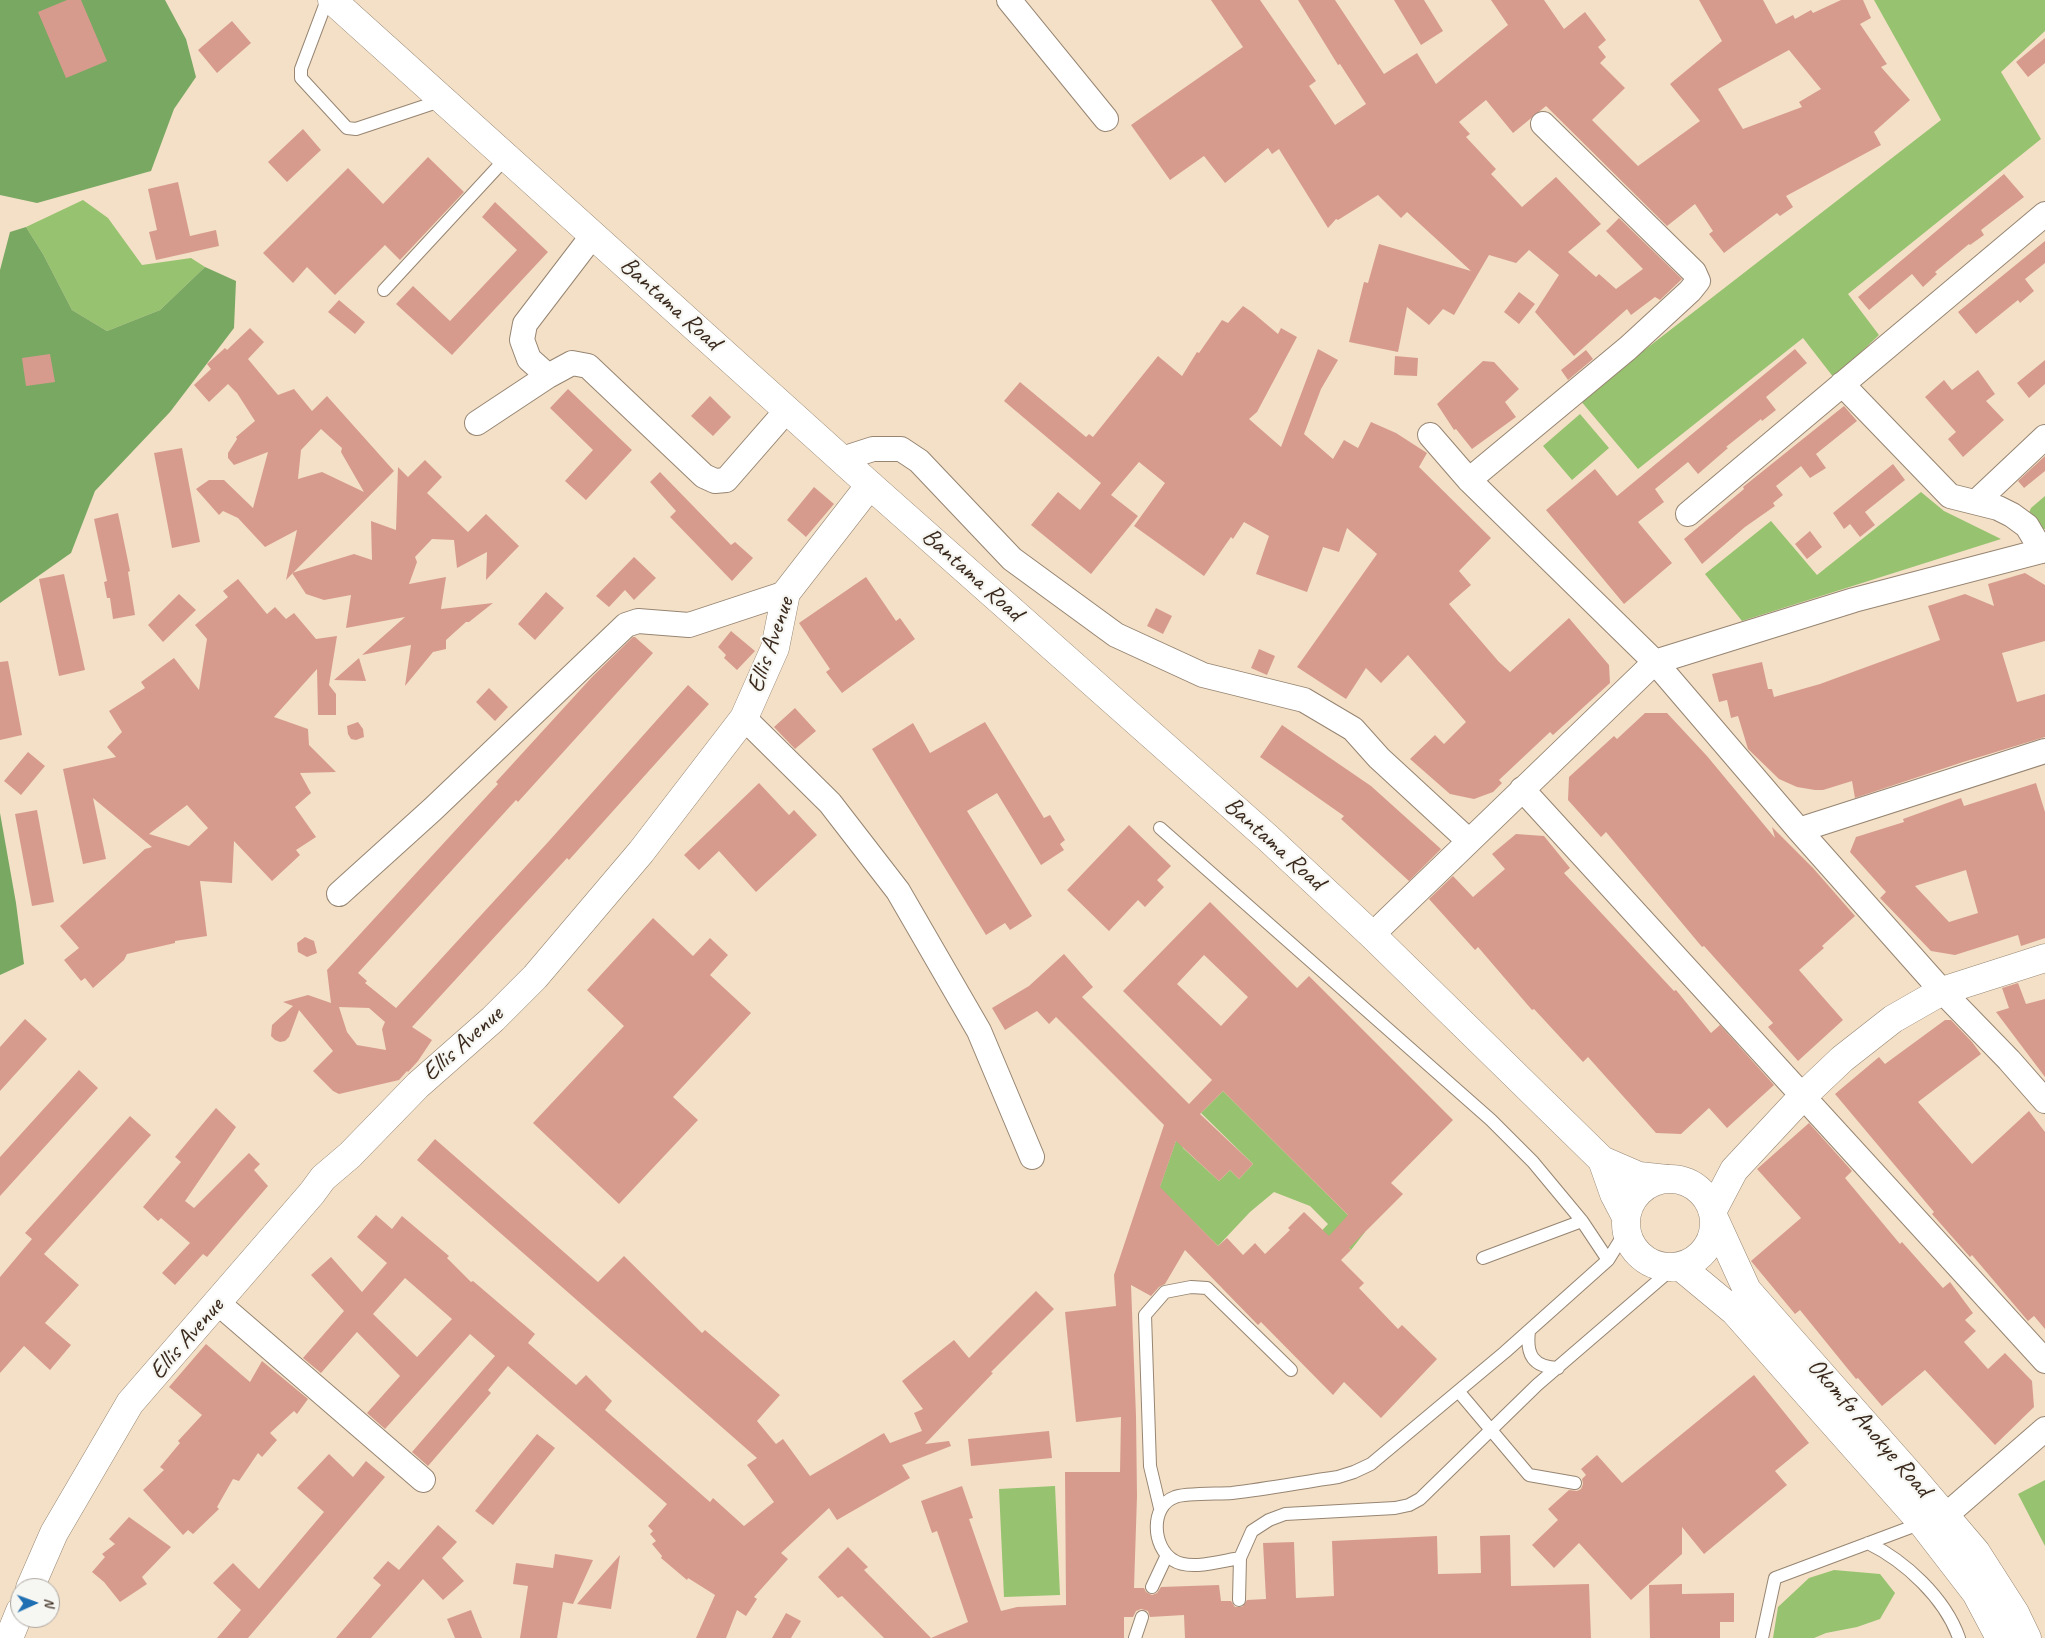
<!DOCTYPE html>
<html>
<head>
<meta charset="utf-8">
<style>
  body { margin:0 }
  #map { position:relative; width:2045px; height:1638px; overflow:hidden; background:#f3e0c7; font-family:Caveat,sans-serif }
  canvas { display:block }
  .north { position:absolute; left:10px; top:1578px; width:50px; height:50px; box-sizing:border-box; background:#f6f6f2; border:1px solid #aba49d; border-radius:50%; rotate:88deg; font-size:14px; font-weight:700; line-height:20px; text-align:center; color:#3b2a1e }
  .north::after { content:''; display:block; margin:auto; width:18px; height:22px; background:#1f6fb2; clip-path:polygon(50% 0,100% 100%,50% 72%,0 100%) }
</style>
</head>
<body>
<div id="map">
<canvas width="2045" height="1638"></canvas>
<div class="north">N</div>
</div>
<script>
const context = document.querySelector('canvas').getContext('2d');
context.lineJoin = 'round';
function fill(path, color) { context.fillStyle = color; context.fill(path, 'evenodd'); }
function trace(path, color, width, dash) { context.strokeStyle = color; context.lineWidth = width; context.lineCap = dash ? 'butt' : 'round'; context.setLineDash(dash || []); context.stroke(path); }
function write(font, color, halo, rows, align = 'center') {
  context.font = font + ' Caveat,sans-serif'; context.lineWidth = 4.5; context.setLineDash([]); context.textBaseline = 'middle'; context.strokeStyle = halo; context.fillStyle = color; for (const [text, x, y, turn = 0] of rows) {
    context.save(); context.translate(x, y); context.rotate((+turn || 0) * Math.PI / 180); context.textAlign = isNaN(turn) ? turn : align; if (halo) context.strokeText(text, 0, 0); context.fillText(text, 0, 0); context.restore();
  }
}
fill(new Path2D(`
  M1874,0H2045V31L2001,72L2041,139L1848,294L1879,335L1834,378L1803,338L1638,469L1580,400L1941,120Z
  M83,200L108,218L142,265L191,258L205,267L160,310L107,331L72,310L43,254L26,227Z
  M1580,414L1609,448L1572,480L1543,446Z
  M1921,492L1944,511L2001,539L1742,621L1705,574L1771,521L1817,575Z
  M2045,496V529H2043L2028,515L2031,508Z
  M1223,1091L1365,1232L1351,1250L1335,1234L1323,1246L1315,1238L1328,1224L1310,1206L1274,1192L1250,1212L1218,1246L1172,1200L1135,1258L1178,1135L1183,1148L1219,1181L1230,1170L1239,1179L1253,1164L1201,1113Z
  M2045,1480V1546L2018,1494Z
  M1055,1486L1060,1595L1004,1597L999,1489Z
  M1834,1570L1880,1574L1895,1593L1880,1619L1857,1627L1826,1633L1814,1638H1773L1778,1607L1809,1578Z`), '#97c26f');
fill(new Path2D(`
  M0,0H165L186,39L196,77L174,109L151,171L37,203L0,195Z
  M26,227L43,254L72,310L107,331L160,310L205,267L236,281L234,328L170,412L95,491L71,553L0,603V270L10,232Z
  M0,813L16,903L24,964L0,975Z`), '#79a862');
fill(new Path2D(`
  M67,0H81L107,61L66,78L38,12Z
  M1211,0H1260L1316,81L1309,86L1335,125L1366,104L1340,64L1338,65L1298,0H1335L1384,74L1417,53L1436,84L1508,25L1491,0H1544L1564,29L1585,12L1606,40L1598,47L1606,57L1600,63L1625,88L1592,120L1638,166L1700,121L1670,84L1722,41L1699,0H1763L1776,24L1793,15L1795,19L1811,10L1813,13L1841,0H1863L1871,18L1860,24L1887,64L1881,67L1910,100L1874,132L1881,145L1786,196L1793,207L1780,216L1777,213L1724,253L1709,234L1713,231L1695,204L1667,226L1546,106L1513,133L1486,100L1459,122L1470,134L1466,137L1496,169L1491,174L1522,207L1556,177L1601,224L1568,252L1596,277L1599,274L1616,289L1643,269L1606,231L1619,218L1682,279L1660,300L1655,297L1631,315L1627,309L1574,356L1535,312L1559,275L1529,250L1516,263L1489,255L1454,315L1443,309L1429,325L1407,307L1398,352L1349,342L1364,282L1368,283L1379,244L1471,271L1407,212L1401,218L1378,195L1338,220L1336,219L1328,228L1279,149L1272,154L1268,148L1225,183L1204,156L1170,180L1131,125L1243,47ZM1789,50L1821,89L1799,102L1802,107L1743,129L1718,89Z
  M1394,0H1424L1443,31L1421,45Z
  M232,21L251,43L217,73L198,50Z
  M2045,38V63L2028,77L2016,62Z
  M303,129L321,150L287,182L268,162Z
  M428,157L464,192L400,260L385,245L335,295L307,267L293,283L263,253L348,168L383,204Z
  M2004,174L2024,197L1981,230L1984,235L1970,245L1969,244L1935,272L1937,274L1923,287L1912,274L1869,310L1858,297Z
  M178,182L190,236L216,230L219,246L156,260L149,232L157,230L148,189Z
  M495,202L548,252L452,355L396,304L413,286L450,321L517,250L482,217Z
  M2045,241V263L2025,279L2034,291L2020,303L2018,300L1976,334L1958,312Z
  M1519,292L1535,304L1519,324L1504,312Z
  M339,300L365,322L355,334L328,312Z
  M1243,306L1252,312L1278,334L1281,328L1297,337L1257,412L1249,419L1281,447L1318,349L1338,360L1321,389L1304,434L1333,459L1344,440L1358,448L1371,422L1396,433L1427,453L1419,467L1491,538L1459,571L1471,585L1449,604L1499,662L1510,672L1569,618L1609,665L1610,683L1553,735L1550,732L1499,780L1502,783L1493,792L1474,799L1450,794L1410,759L1435,735L1444,744L1466,722L1408,655L1381,683L1366,668L1346,699L1297,667L1377,554L1347,528L1339,552L1323,547L1307,592L1256,574L1269,536L1244,522L1233,539L1231,537L1204,576L1134,526L1165,483L1139,462L1111,495L1138,516L1091,574L1031,525L1058,492L1080,510L1101,483L1004,401L1020,382L1086,437L1089,434L1093,437L1158,356L1182,376L1197,352L1199,353L1222,320L1228,323Z
  M250,328L264,342L248,359L278,395L294,389L312,411L327,396L394,471L286,580L297,530L265,547L238,518L223,511L219,515L196,489L209,480H224L253,508L268,452L234,465L228,458V453L237,439L236,437L255,421L237,393L228,384L209,402L194,385L211,369L207,364L225,348L227,350ZM321,429L342,448L341,452L364,492L322,472L298,479L301,450Z
  M1795,349L1807,363L1766,397L1776,410L1762,421L1761,419L1726,447L1728,448L1698,474L1688,462L1655,489L1664,502L1638,522L1672,563L1624,604L1546,510L1595,469L1617,496Z
  M1586,350L1593,359L1568,380L1561,370Z
  M50,354L55,382L26,386L22,358Z
  M1395,356L1418,358L1417,376L1394,375Z
  M2045,360V384L2029,398L2017,383Z
  M1483,361L1494,362L1519,389L1505,402L1516,417L1472,449L1456,429L1454,430L1437,404Z
  M1978,370L1995,394L1986,401L2004,420L1963,457L1948,439L1956,432L1925,397L1944,380L1952,390Z
  M568,389L632,450L586,500L565,481L593,450L550,408Z
  M710,396L731,417L713,436L691,416Z
  M1844,406L1857,421L1816,454L1826,468L1810,478L1801,466L1776,486L1783,495L1773,503L1775,506L1745,527L1702,564L1684,539L1744,489L1743,487Z
  M182,448L200,542L172,548L154,453Z
  M2045,456V471L2024,488L2018,481Z
  M425,460L442,477L427,493L468,532L486,514L519,546L486,580L487,552L457,568L454,540L432,539L415,557L417,562L409,584L446,577L441,609L493,603L469,622H466L446,640V649L433,652L405,686L411,645L362,655L405,617L346,628L351,595L324,600L306,594L292,573L354,554L372,560L371,521L396,530L398,467L408,477Z
  M1893,464L1905,480L1865,512L1875,525L1860,537L1850,524L1844,529L1833,513Z
  M660,472L731,545L735,542L753,558L732,581L670,517L676,511L650,482Z
  M814,487L834,504L806,537L787,520Z
  M118,513L130,571L128,572L135,615L113,619L110,598H107L104,582L107,581L94,519Z
  M1810,531L1822,547L1807,559L1795,544Z
  M634,557L656,578L634,600L625,590L609,607L596,596Z
  M2025,573L2045,585V641L2002,653L2017,702L2045,694V737L1963,762L1855,798L1852,781L1823,790H1815L1797,787L1779,779L1748,749L1738,716L1731,718L1727,700L1719,702L1712,674L1762,662L1768,689H1772L1774,697L1820,684L1940,640L1928,606L1965,594L1994,606L1988,584Z
  M64,574L85,670L59,676L39,579Z
  M866,577L896,621L900,618L915,639L842,693L826,672L830,669L799,623Z
  M238,579L267,614L275,607L286,619L294,613L316,639L337,636L329,685L336,694V715H318L317,669L274,717L308,729L309,745L336,772L300,773L311,793L295,807L316,837L296,850L300,855L272,881L234,841L232,883L200,881L207,936L175,941V943L127,954L124,960L93,988L85,978L81,981L64,960L79,948L60,926L145,849L152,847L93,798L106,859L83,864L63,769L116,757L107,747L122,732L109,711L145,688L141,682L174,658L199,690L207,639L195,625L228,597L223,591ZM187,805L208,828L189,846L149,834Z
  M546,592L564,608L535,640L518,624Z
  M179,594L196,610L163,642L148,625Z
  M1156,608L1172,616L1163,634L1147,626Z
  M731,631L755,651L737,670L724,658L726,655L718,647Z
  M633,637H635L653,653L518,802L516,800L358,973L367,981L365,983L396,1008L549,841L688,685L709,704L569,860L567,858L412,1027L432,1040L418,1061L408,1072L407,1071L399,1080L339,1094L333,1091L313,1071L333,1051L299,1010L289,1037L285,1041L280,1042L275,1040L271,1036L272,1025L293,1006L283,1002L308,995L331,1003L327,970L498,784L496,782L592,677ZM339,1007L369,1008L385,1022L382,1029L386,1050L357,1045L347,1032Z
  M1259,649L1275,656L1267,675L1251,668Z
  M359,658L366,681L334,680Z
  M8,661L22,735L0,740V662Z
  M489,688L508,707L495,721L476,702Z
  M795,708L816,731L795,749L774,727Z
  M1645,713H1667L1707,756L1775,838L1772,827L1813,868L1855,916L1822,946L1824,948L1799,970L1843,1020L1798,1061L1768,1027L1773,1023L1704,946L1702,947L1606,832L1601,837L1568,800L1569,777L1614,736L1617,739Z
  M358,722L363,729L364,737L356,740L351,739L348,734L347,726Z
  M985,722L1044,818L1050,815L1065,840L1060,844L1064,850L1041,865L997,793L967,811L1032,916L1010,930L1005,923L986,935L872,749L913,723L930,753Z
  M1282,725L1371,786L1441,849L1409,881L1341,819L1344,816L1260,757Z
  M28,752L45,766L21,795L4,781Z
  M759,783L789,815L794,810L817,835L756,892L719,851L699,870L684,855Z
  M2036,783L2045,812V938L2021,946L2018,935L1955,955L1931,951L1880,898L1886,892L1850,852L1856,837L1904,822L1903,819L1961,798L1964,806ZM1966,870L1978,913L1949,922L1915,886Z
  M37,810L54,902L32,906L15,814Z
  M1129,825L1171,866L1157,880L1164,887L1145,907L1138,900L1109,931L1067,890Z
  M1516,834L1544,836L1570,868L1564,873L1674,991L1676,990L1711,1033L1720,1025L1774,1085L1727,1128L1709,1108L1681,1134L1656,1133L1588,1057L1583,1062L1534,1009L1532,1010L1478,947L1475,950L1429,899L1453,876L1473,897L1505,869L1492,854Z
  M1210,902L1297,988L1309,976L1453,1120L1391,1183L1403,1194L1349,1248L1351,1250L1341,1260L1364,1283L1359,1288L1398,1329L1402,1325L1437,1359L1381,1418L1344,1382L1333,1395L1261,1322L1258,1325L1185,1250L1165,1284L1159,1287L1151,1296L1131,1285L1136,1416L1137,1496L1134,1588H1144L1146,1592L1152,1595L1157,1593L1161,1587L1219,1585L1221,1601H1231L1235,1607H1242L1247,1600L1266,1599L1263,1543L1294,1542L1296,1598L1334,1596L1332,1541L1437,1536L1438,1574L1481,1573L1480,1536L1510,1535L1511,1586L1589,1584L1591,1638H1185L1184,1615L1150,1617L1148,1611L1141,1609L1136,1611L1133,1617H1124V1638H931L968,1622L937,1531L932,1533L921,1501L962,1486L973,1518L969,1519L1001,1611L1017,1607L1066,1605L1065,1472H1120L1121,1417L1076,1422L1065,1312L1116,1306L1114,1275L1164,1125L1056,1017L1049,1024L1037,1011L1005,1030L992,1008L1029,986L1064,954L1093,987L1082,997L1189,1104L1212,1080L1123,991ZM1204,955L1248,997L1221,1026L1177,984ZM1223,1091L1348,1215L1329,1236L1304,1212L1288,1228L1290,1230L1265,1254L1255,1243L1243,1255L1227,1238L1218,1246L1160,1187L1176,1141L1219,1181L1230,1170L1239,1179L1253,1164L1200,1114Z
  M653,918L693,956L710,938L728,955L710,975L751,1013L673,1097L698,1120L619,1204L533,1123L624,1026L587,990Z
  M305,937L314,941L317,953L307,957L298,952L297,943Z
  M2018,983L2026,1004L2045,999V1077L1996,1012L2009,1008L2002,988Z
  M25,1019L47,1039L0,1091V1047Z
  M1945,1020H1951L1972,1042L1981,1054L1918,1102L1972,1164L2029,1111L2045,1132V1329L2034,1316L2028,1321L1972,1255L1970,1257L1932,1214L1934,1212L1835,1094L1879,1057L1885,1064Z
  M79,1070L98,1088L0,1196V1157Z
  M216,1108L236,1127L185,1201L194,1208L249,1153L260,1164L254,1170L268,1186L207,1257L203,1254L175,1285L162,1273L190,1243L161,1218L158,1221L143,1207L181,1162L175,1157Z
  M130,1116L151,1135L44,1254L79,1285L45,1323L71,1345L50,1370L24,1346L0,1373V1277L32,1239L25,1233Z
  M1809,1123L1852,1171L1845,1178L1900,1244L1902,1242L1943,1288L1950,1282L1973,1313L1965,1320L1976,1331L1964,1342L1988,1369L2005,1353L2032,1381L2034,1407L1995,1445L1925,1370L1882,1406L1858,1378L1856,1379L1800,1310L1795,1314L1751,1261L1801,1218L1757,1169Z
  M435,1139L598,1282L624,1256L702,1333L705,1330L780,1395L757,1421L776,1444L783,1439L810,1476L884,1433L890,1443L922,1431L914,1413L923,1409L902,1381L954,1340L969,1358L1036,1291L1054,1309L991,1372L993,1373L925,1444L949,1441L951,1446L902,1465L910,1478L837,1520L829,1508L781,1553L788,1559L754,1597L757,1599L746,1616L737,1610L726,1638H696L715,1595L688,1578L687,1580L661,1558L662,1556L652,1544L656,1541L650,1534L653,1531L648,1526L667,1504L508,1366L488,1390L491,1393L428,1466L412,1452L495,1356L470,1334L385,1429L367,1413L400,1376L357,1332L321,1373L303,1358L344,1311L311,1275L331,1257L362,1292L387,1263L357,1237L376,1215L392,1229L402,1216L449,1256L447,1258L471,1282L473,1281L535,1334L528,1343L576,1385L586,1375L612,1401L605,1410L710,1502L713,1498L744,1526L774,1502L747,1465L757,1458L417,1160ZM405,1278L452,1319L417,1357L373,1314Z
  M206,1344L250,1382L262,1361L308,1399L297,1414L294,1411L270,1433L277,1440L262,1457L258,1453L239,1481L233,1479L217,1507L219,1509L193,1534L188,1530L183,1535L143,1490L164,1470L160,1467L180,1443L178,1441L202,1415L169,1387Z
  M1754,1375L1809,1443L1775,1471L1787,1485L1704,1554L1682,1527V1554L1631,1600L1579,1543L1554,1568L1532,1545L1558,1520L1548,1509L1569,1490L1577,1491L1581,1489L1583,1484L1582,1479L1586,1475L1581,1469L1597,1455L1622,1483Z
  M1049,1431L1052,1458L971,1466L968,1439Z
  M537,1434L555,1448L493,1525L475,1511Z
  M329,1454L353,1477L366,1461L385,1477L248,1638H217L241,1610L213,1583L233,1563L259,1589L324,1512L297,1488Z
  M129,1517L171,1547L142,1577L147,1584L120,1602L104,1582L92,1572L105,1557L102,1554L115,1544L109,1539Z
  M438,1525L457,1542L442,1558L464,1581L443,1600L423,1579L371,1638H336L381,1585L373,1578L388,1561L399,1570Z
  M848,1547L868,1567L864,1570L931,1638H884L842,1596L838,1598L818,1577Z
  M555,1554L593,1560L573,1604L563,1602L557,1638H520L528,1586L513,1584L516,1563L553,1568Z
  M620,1555L611,1609L577,1604Z
  M1682,1584V1594L1734,1593V1622H1720V1638H1650L1649,1585Z
  M471,1610L482,1638H455L447,1619Z
  M786,1613L801,1621L791,1638H772Z`), '#d79b8d');
const service = new Path2D(`
  M327,0L301,69V78L347,128L356,129L443,100
  M384,290L507,157
  M1160,828L1491,1120L1533,1162L1582,1221L1608,1260
  M1626,1231L1608,1260L1505,1352L1371,1464L1354,1472L1338,1477C1303,1482 1267,1489 1232,1493C1219,1494 1184,1493 1175,1497C1150,1506 1152,1547 1173,1560C1189,1571 1221,1561 1240,1558L1252,1531L1269,1520L1285,1514L1395,1508L1409,1505L1420,1499L1537,1385L1673,1268
  M1483,1258L1582,1221
  M1529,1331C1526,1355 1533,1367 1558,1368
  M1459,1392L1529,1475L1575,1483
  M1160,1508L1150,1466L1145,1315L1165,1292L1191,1287L1207,1288L1291,1370
  M1868,1543C1905,1561 1945,1598 1959,1638
  M1152,1587L1167,1555
  M1239,1600L1240,1558
  M1135,1638L1142,1617
  M1762,1638L1775,1578L1922,1523`);
const minor = new Path2D(`
  M1009,0L1106,119
  M548,376L529,359L522,340L525,324L593,235
  M1842,384L1950,496L1998,508L2012,515L2027,526L2042,551
  M477,423L548,376L572,363L588,366L704,476L715,481L726,480L787,410
  M1430,435L1469,480L1655,662L1799,830L1942,991L2009,1060L2045,1101
  M842,459L873,449H901L919,461L1012,559L1116,635L1203,675L1304,700L1353,729L1379,758L1469,841
  M1469,480L1628,348L1690,291L1698,281L1694,272L1543,124
  M1976,502L2045,437
  M1688,514L2045,214
  M744,718L830,803L898,891L979,1031L1032,1157
  M1522,789L2045,1361
  M1799,830L2045,751
  M339,894L433,809L626,625L638,621L689,625L786,593
  M1372,935L1655,662L1854,600L2045,550
  M218,1303L423,1480
  M1945,1516L2045,1429`);
const tertiary = new Path2D(`
  M30,1588L54,1533L130,1403L312,1193L323,1178L350,1155L418,1085L493,1019L535,977L641,852L744,718L775,648L786,593L870,485
  M9,1638L20,1611`);
const secondary = new Path2D(`
  M332,0L870,485L1268,838L1372,935L1602,1160L1639,1176L1667,1179
  M1602,1160L1614,1194L1626,1217
  M1626 1223a44 44 0 1 1 88 0a44 44 0 1 1-88 0Z
  M1713,1210L1734,1170L1803,1096L1842,1059L1893,1019L1942,991L2045,958
  M1714,1218L1747,1290L1913,1478L1976,1552L2015,1613L2027,1638
  M1681,1267L1734,1311L1922,1523L1976,1593L2000,1638`);
trace(service, '#978572', 14);
trace(minor, '#978572', 26);
trace(tertiary, '#978572', 29);
trace(secondary, '#978572', 29);
trace(service, '#fff', 12);
trace(minor, '#fff', 24);
trace(tertiary, '#fff', 28);
trace(secondary, '#fff', 28);
write('25px', '#3b2a1e', '#f6f6f2', [
  ["Bantama Road",670,304,42],
  ["Bantama Road",972,575,42],
  ["Ellis Avenue",771,645,-71],
  ["Bantama Road",1274,844,42],
  ["Ellis Avenue",463,1044,-42],
  ["Ellis Avenue",187,1339,-49],
  ["Okomfo Anokye Road",1869,1428,49]
]);
</script>
</body>
</html>
